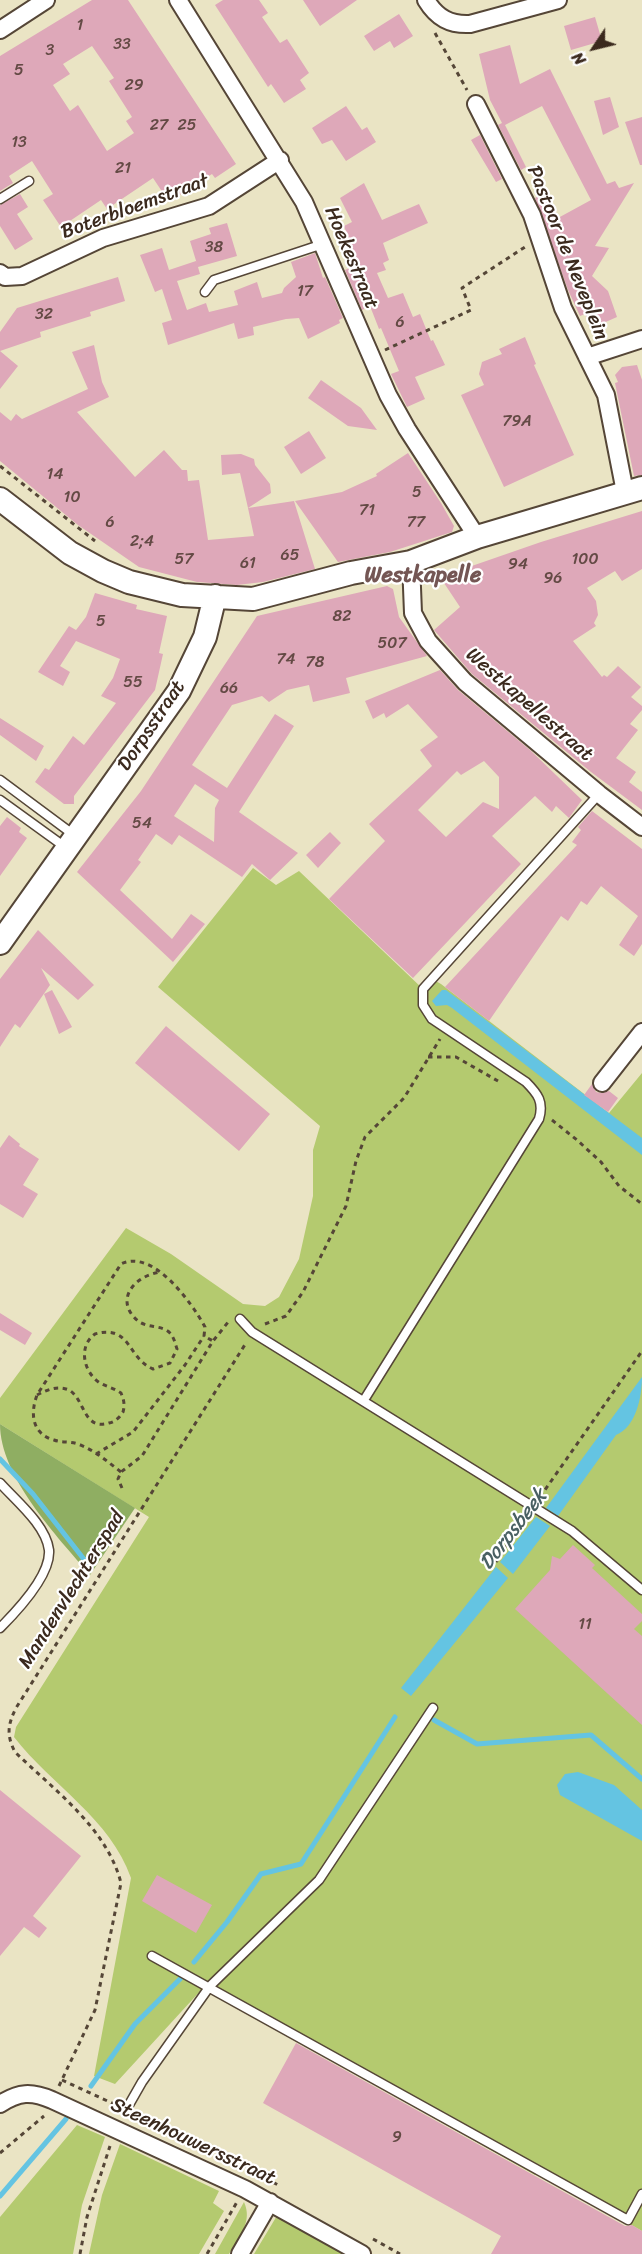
<!DOCTYPE html>
<html>
<head>
<meta charset="utf-8">
<style>
  body { margin:0 }
  #map { position:relative; width:642px; height:2254px; overflow:hidden; background:#eae4c4; font-family:Sriracha,sans-serif }
  canvas { display:block }
  .north { position:absolute; left:564px; top:18px; width:60px; height:60px; -webkit-text-stroke:4px #fff; paint-order:stroke; rotate:235deg; font-size:16px; font-weight:700; line-height:24px; text-align:center; color:#3b2a1e }
  .north::after { content:''; display:block; margin:auto; width:21px; height:27px; background:#3b2a1e; clip-path:polygon(50% 0,100% 100%,50% 72%,0 100%) }
</style>
</head>
<body>
<div id="map">
<canvas width="642" height="2254"></canvas>
<div class="north">N</div>
</div>
<script>
const context = document.querySelector('canvas').getContext('2d');
context.lineJoin = 'round';
function fill(path, color) { context.fillStyle = color; context.fill(path, 'evenodd'); }
function trace(path, color, width, dash) { context.strokeStyle = color; context.lineWidth = width; context.lineCap = dash ? 'butt' : 'round'; context.setLineDash(dash || []); context.stroke(path); }
function write(font, color, halo, rows, align = 'center') {
  context.font = font + ' Sriracha,sans-serif'; context.lineWidth = 4.5; context.setLineDash([]); context.textBaseline = 'middle'; context.strokeStyle = halo; context.fillStyle = color; for (const [text, x, y, turn = 0] of rows) {
    context.save(); context.translate(x, y); context.rotate((+turn || 0) * Math.PI / 180); context.textAlign = isNaN(turn) ? turn : align; if (halo) context.strokeText(text, 0, 0); context.fillText(text, 0, 0); context.restore();
  }
}
fill(new Path2D(`
  M253,868L276,885L299,871L423,989L432,979L441,984L609,1113L642,1073V2231L537,2172L535,2175L203,1988L115,2084L94,2076L131,1878C110,1818 52,1786 14,1737L16,1727L149,1517L0,1424V1398L126,1228L171,1254L243,1304L265,1306L279,1297L299,1259L313,1196V1150L320,1126L158,987Z
  M77,2125L105,2137L82,2205L73,2254H0V2217Z
  M120,2144L219,2191L213,2203L224,2211L199,2254H89L102,2195Z
  M244,2202C253,2222 239,2236 229,2254H215Z
  M284,2204L372,2254H254Z`), '#b4ca6f');
fill(new Path2D(`
  M0,1424L135,1508L90,1575C57,1536 0,1477 0,1424Z`), '#8fae62');
fill(new Path2D(`
  M442,990H446L642,1138V1155L452,1008L447,1005L436,1006L432,1001Z
  M642,1377C642,1397 636,1427 616,1435L558,1516L546,1508Z
  M536,1517L550,1526L513,1574L500,1562Z
  M496,1567L508,1578L411,1696L401,1688Z
  M578,1772L614,1785L642,1810V1841L560,1795L557,1785L565,1774Z`), '#64c4e2');
trace(new Path2D(`
  M0,1459L33,1494L90,1567
  M434,1720L477,1744L591,1735L642,1779
  M194,1962L227,1922L261,1874L301,1864L395,1717
  M91,2086L135,2024L180,1979
  M0,2196L66,2119`), '#64c4e2', 5);
fill(new Path2D(`
  M92,0H128L236,164L215,178L212,174L169,202L153,178L107,209L101,200L61,227L43,200L53,194L32,161L9,176L13,183L0,191V56ZM92,46L114,78L109,81L132,117L126,121L134,133L107,151L78,105L70,111L53,85L70,74L63,64Z
  M223,0H259L268,13L262,17L280,43L287,39L309,73L300,80L306,89L284,103L271,84L268,87L215,5Z
  M303,0H357L320,26Z
  M399,14L413,36L394,48L390,41L374,51L364,36Z
  M595,17L602,41L571,50L564,26Z
  M510,45L520,84L550,69L607,184L615,181L619,188L634,183L595,246L609,248L592,276L608,291L617,317L592,328L585,314L580,316L568,290L535,198L545,193L558,218L591,200L542,106L505,125L526,167L521,170L498,125L502,123L490,100L479,54Z
  M610,97L619,127L603,135L594,101Z
  M346,106L362,130L367,127L376,142L346,161L332,140L322,144L312,128Z
  M642,117V165H640L625,122Z
  M480,135L502,179L496,182L471,140Z
  M364,183L382,220L419,204L428,223L383,243L389,260L383,263L386,270L377,273L388,298L403,293L413,317L420,314L431,341L433,340L445,365L415,377L425,399L407,407L391,374L399,371L381,328L379,329L370,306L362,310L345,270L358,264L344,226L352,222L340,198Z
  M20,194L28,207L17,214L33,239L15,250L0,226V205Z
  M227,223L237,256L198,267L200,274L177,281L187,310L206,303L209,312L238,305L234,291L257,282L262,298L282,293L284,288L296,277L291,262L315,253L323,278L325,277L343,318L339,320L340,323L308,339L299,318L286,319L253,327L254,335L238,339L234,323L168,345L162,323L172,320L162,289L155,292L140,255L162,248L169,270L196,261L197,264L190,241L211,234L209,228Z
  M118,277L125,301L90,312L91,316L40,332L41,337L0,351V332L17,308Z
  M525,337L536,364L534,365L574,455L504,487L461,395L484,385L479,374L482,362L502,354L499,349Z
  M94,345L102,382L109,397L77,412L135,477L164,450L182,470H187L188,481L199,480L208,540L254,536L248,508L294,501L315,569L263,582L237,585L197,582L139,567L78,525L0,461V412L11,421L16,414L22,419L88,389L72,352Z
  M0,351L18,366L0,389Z
  M637,365L642,380V475L634,476L615,383L618,382L615,375L622,367Z
  M321,380L361,408L377,430L348,426L308,398Z
  M309,431L326,458L301,474L284,447Z
  M408,453L441,503L454,526L452,532L390,552L338,562L295,501L342,492L377,476L376,474Z
  M241,454L254,459L255,465L270,484L271,493L248,508L240,473L222,475L221,455Z
  M642,511V569L622,581L615,571L587,588L596,601L598,615L594,623L596,626L573,641L602,677L604,675L607,677L618,666L641,687L631,697L642,706V710L630,724L638,730L616,758L636,772L629,782L642,792V810L591,772L472,674L434,630L460,607L440,577L541,542Z
  M387,586L393,589L399,617L427,656L346,678L350,693L313,702L309,685L287,690L269,702L262,696L232,705L192,765L227,788L275,714L294,726L239,812L298,853L270,880L252,864L242,877L179,835L172,845L156,834L138,860L141,862L120,890L172,939L191,914L205,924L173,962L77,872L141,791L257,616ZM195,784L219,800L215,808L214,842L174,816Z
  M95,593L137,605L136,609L167,616L159,653L163,654L155,690L74,796V804H64L35,782L45,768L49,770L73,736L84,745L116,703L101,696L113,678L120,659L76,641L60,666L70,672L63,686L38,672L69,626L76,630L86,617Z
  M440,670L458,690L530,750L582,800L569,818L556,806L552,812L535,796L492,836L521,864L413,978L329,899L385,841L369,824L432,766L420,750L438,737L408,704L386,718L384,713L373,719L365,701ZM484,761L499,777V809L483,802L446,837L418,810L457,771L461,775Z
  M0,718L44,746L36,761L0,735Z
  M592,811L642,849V944L634,956L619,945L638,916L601,886L587,905L581,901L568,921L561,916L489,1021L445,987L577,845L572,842L581,830L578,827Z
  M7,817L21,828L19,832L27,838L0,876V826Z
  M330,832L341,843L318,868L306,855Z
  M38,930L94,985L78,1000L41,968L50,985L20,1028L15,1024L0,1047V979Z
  M52,990L72,1027L59,1034L44,994Z
  M166,1026L270,1114L239,1151L135,1063Z
  M592,1084L596,1092L601,1093L609,1091L618,1098L608,1112L584,1095Z
  M9,1135L20,1144L19,1146L39,1159L23,1185L38,1194L23,1218L0,1204V1148Z
  M0,1313L32,1333L25,1345L0,1330Z
  M573,1545L595,1565L592,1568L642,1614V1621L634,1629L642,1636V1725L515,1609L550,1570L552,1556L560,1559Z
  M0,1790L81,1856L33,1916L47,1928L39,1938L24,1927L0,1956Z
  M157,1875L212,1905L196,1933L142,1901Z
  M296,2043L625,2226L632,2225L642,2231V2254H491L501,2236L263,2103Z`), '#dea8b9');
const lane = new Path2D(`
  M0,199L29,181
  M205,292L214,280L323,244
  M0,780L74,835
  M0,800L65,847
  M240,1319L252,1332L572,1531L642,1590
  M364,1400L539,1119C544,1102 538,1094 526,1082L432,1019L423,1005V989L599,794
  M0,1483C16,1501 46,1525 49,1550C51,1575 17,1611 0,1628
  M152,1956L628,2220L642,2194
  M126,2110L142,2082L210,1986L319,1880L433,1708`);
const street = new Path2D(`
  M178,0L304,202L388,395L407,429L477,537
  M426,0C437,18 450,25 470,24L558,0
  M0,30L46,0
  M476,104L532,215L563,308L606,395L625,492
  M0,273L5,277L22,276L103,238L209,206L280,160
  M587,357L642,339
  M411,562L413,613L428,641L465,682L599,794L642,827
  M602,1083L642,1032
  M0,2104C19,2092 31,2091 52,2100L245,2189L362,2254
  M240,2254L270,2202`);
const secondary = new Path2D(`
  M0,499L70,553L103,571L129,582L182,595L253,599L351,573L411,562L477,537L642,488
  M0,943L179,691L205,637L215,596`);
trace(lane, '#554637', 11);
trace(street, '#554637', 20);
trace(secondary, '#554637', 26);
trace(new Path2D(`
  M435,33L467,90
  M385,350L471,310L462,288L525,247
  M0,466L95,541
  M428,1057H456L498,1081
  M552,1120L577,1140L601,1162L619,1186L642,1204
  M265,1324L286,1316L303,1292L346,1206L356,1161L365,1137L404,1098L440,1039
  M37,1395C47,1390 57,1385 69,1390C85,1399 83,1431 109,1423C115,1422 120,1417 123,1412C125,1405 124,1400 121,1393C114,1388 107,1387 100,1383C83,1372 78,1346 95,1334C131,1324 127,1358 153,1369L170,1363L177,1349C175,1343 174,1337 169,1332C161,1325 147,1328 138,1321C113,1300 135,1275 161,1272
  M96,1454L133,1432L185,1365L204,1336
  M121,1472C107,1461 94,1450 78,1444C70,1441 62,1443 54,1440C32,1434 30,1414 37,1395L121,1264C153,1248 192,1303 205,1327L204,1336L213,1341
  M122,1488L118,1479L121,1472L142,1456L213,1341L229,1321
  M540,1497L642,1351
  M496,1562L526,1517
  M62,2080L114,2104
  M59,2086L95,2010L121,1883C107,1828 54,1790 15,1752C6,1735 8,1724 16,1708L246,1343
  M136,2115L213,2149L278,2185
  M0,2153L44,2116
  M373,2239L400,2254
  M80,2254L87,2217L110,2146
  M207,2254L237,2202`), '#554637', 3, [4.5, 4.5]);
trace(lane, '#fff', 8);
trace(street, '#fff', 16);
trace(secondary, '#fff', 22);
write('16px', '#644a45', null, [
  ["1",80,26],
  ["33",122,45],
  ["3",50,51],
  ["5",19,71],
  ["29",134,86],
  ["27",159,126],
  ["25",187,126],
  ["13",19,143],
  ["21",123,169],
  ["38",214,248],
  ["17",305,292],
  ["32",44,315],
  ["6",400,323],
  ["79A",517,422],
  ["14",55,475],
  ["5",417,493],
  ["10",72,498],
  ["71",367,511],
  ["6",110,523],
  ["77",416,523],
  ["2;4",142,542],
  ["65",290,556],
  ["57",184,560],
  ["100",585,560],
  ["61",248,564],
  ["94",518,565],
  ["96",553,579],
  ["82",342,617],
  ["5",101,622],
  ["507",392,644],
  ["74",286,660],
  ["78",315,663],
  ["55",133,683],
  ["66",229,689],
  ["54",142,824],
  ["11",585,1625],
  ["9",397,2138]
]);
write('20px', '#3b2a1e', '#fff', [
  ["Boterbloemstraat",135,207,-20],
  ["Pastoor de Neveplein",567,253,68],
  ["Hoekestraat",351,258,67],
  ["Westkapellestraat",529,705,41],
  ["Dorpsstraat",152,726,-56],
  ["Mandenvlechterspad",72,1590,-58],
  ["Steenhouwersstraat",193,2142,25]
]);
write('italic 21px', '#496063', '#fff', [
  ["Dorpsbeek",514,1530,-52]
]);
write('bold 22px', '#745654', '#fff', [
  ["Westkapelle",423,576]
]);
</script>
</body>
</html>
